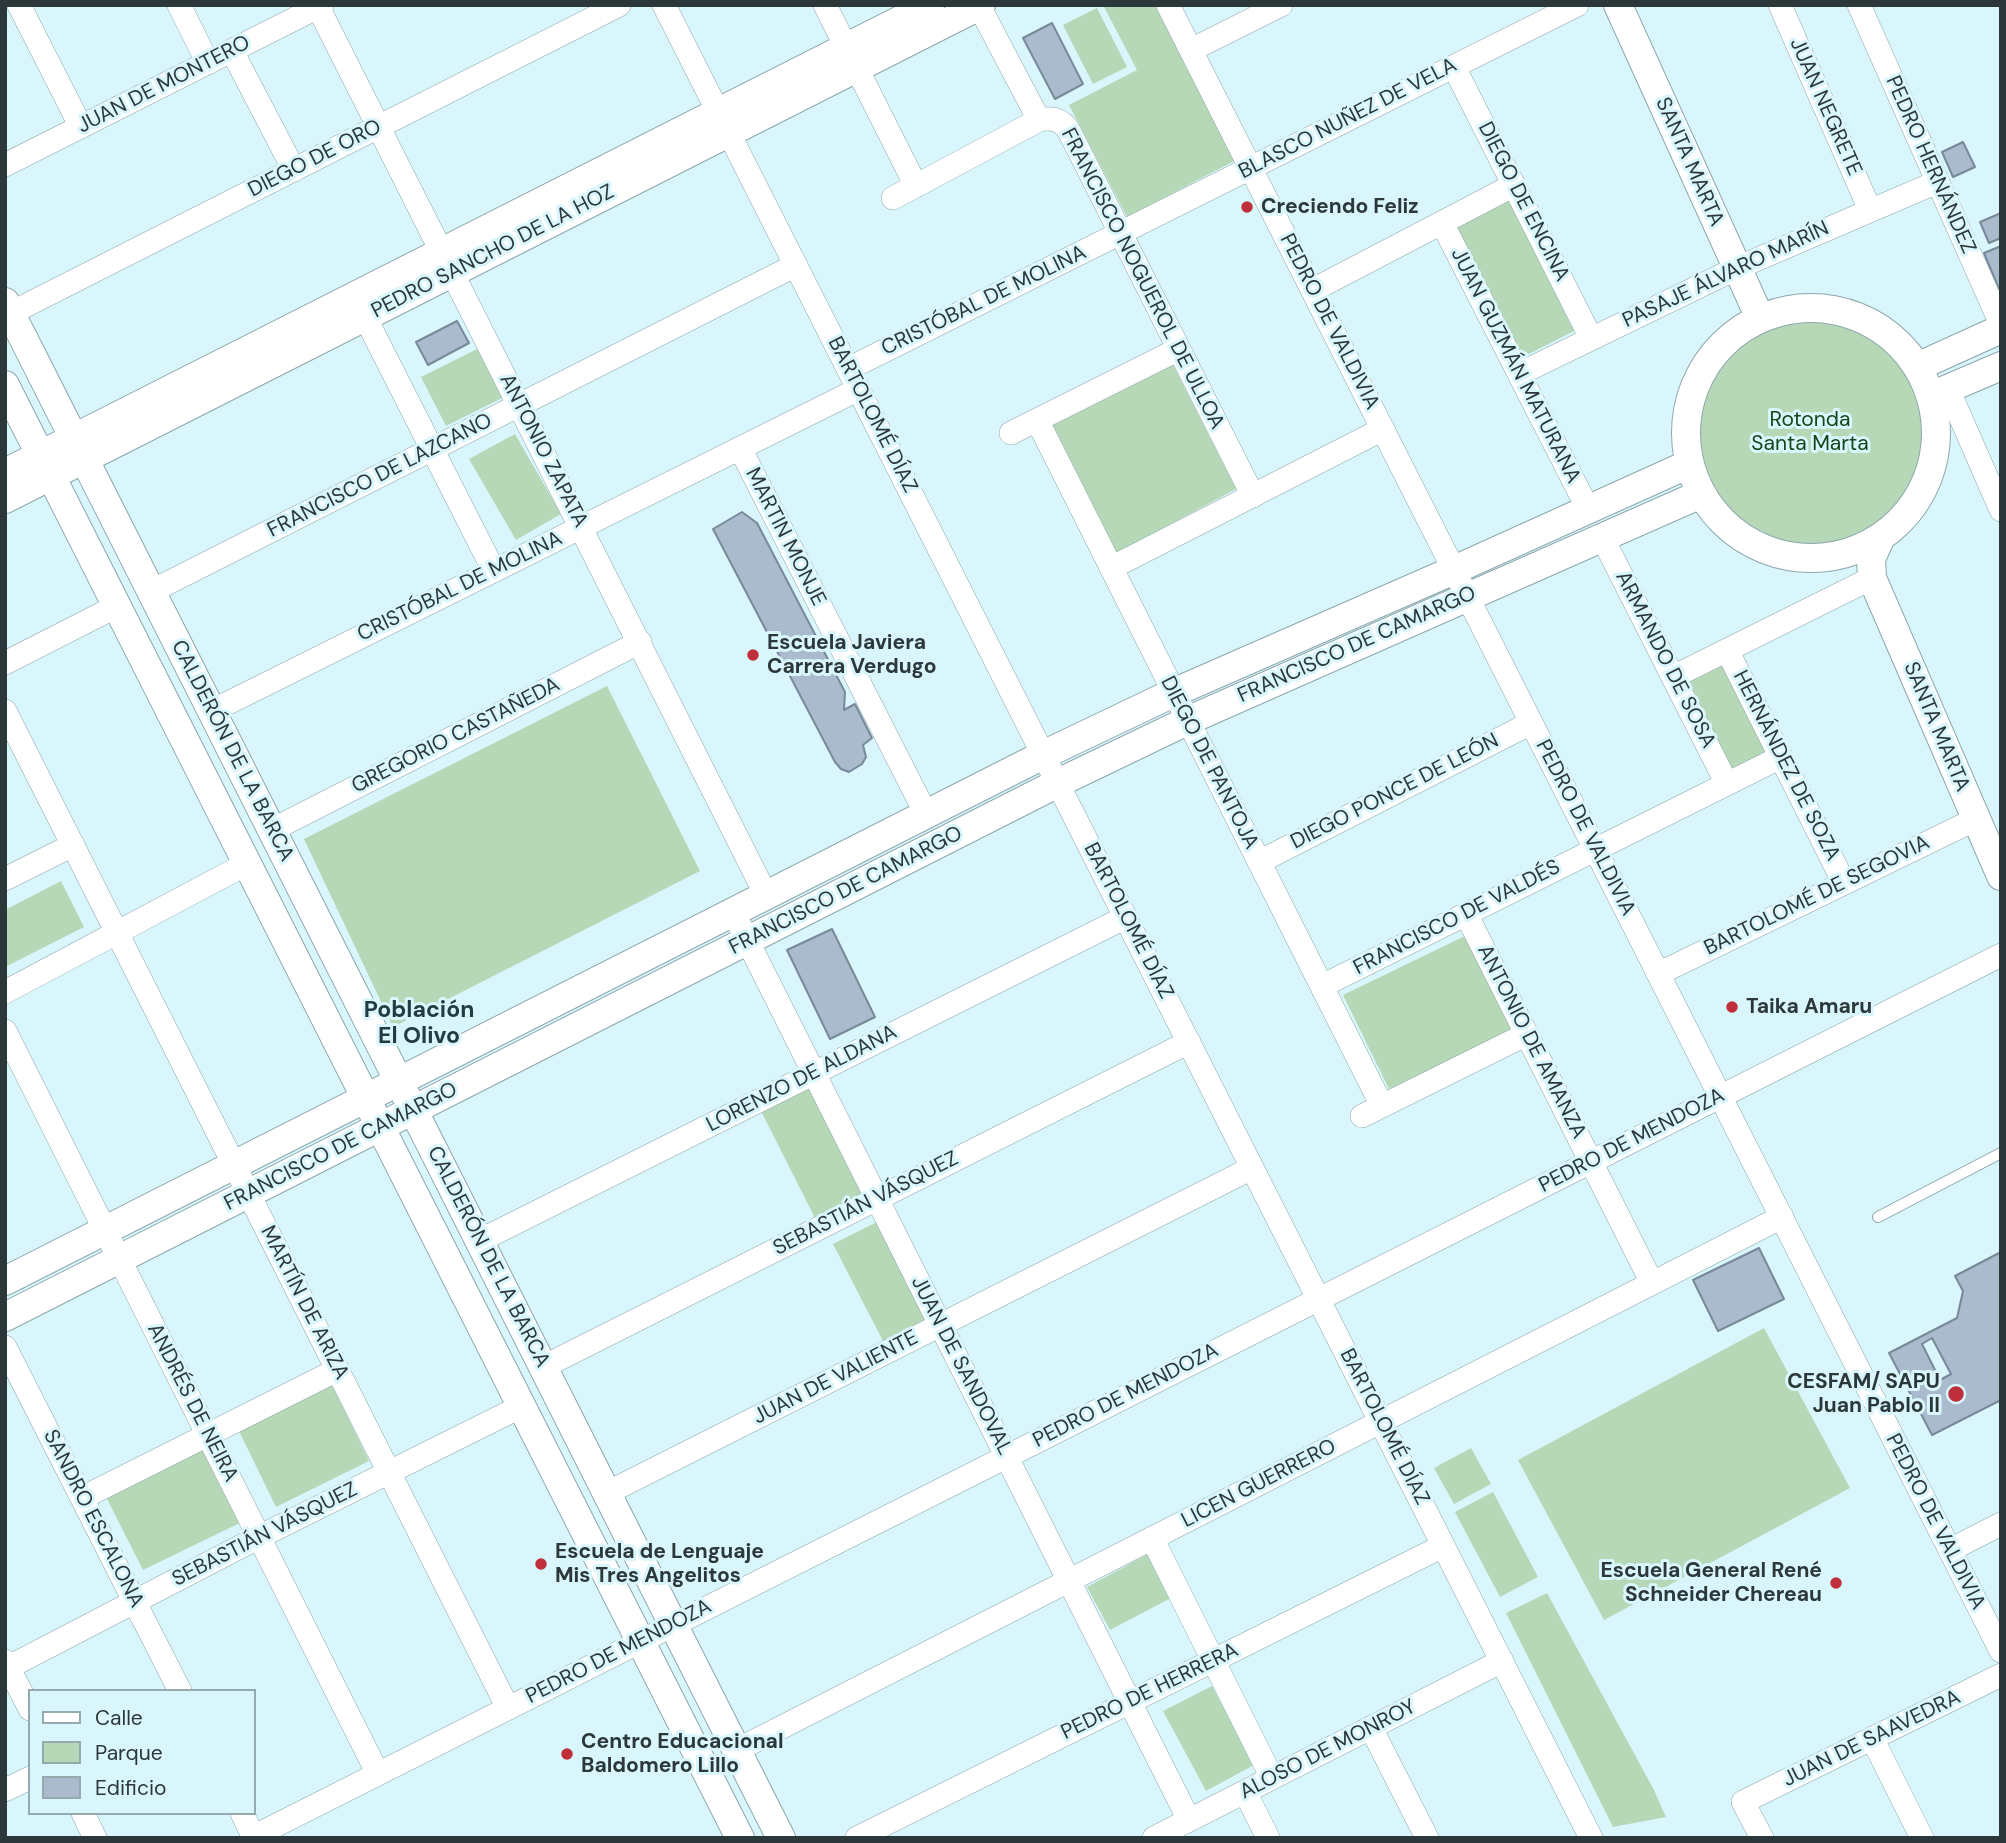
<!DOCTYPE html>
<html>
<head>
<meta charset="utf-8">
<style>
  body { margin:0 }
  #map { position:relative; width:2006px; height:1843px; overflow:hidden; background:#d9f6fd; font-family:"DM Sans",sans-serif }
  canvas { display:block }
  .frame { position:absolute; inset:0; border:7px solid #2c373a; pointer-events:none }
  .legend { position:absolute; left:28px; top:1689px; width:228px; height:126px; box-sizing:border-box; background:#d9f6fd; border:2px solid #94aaaf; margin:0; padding:9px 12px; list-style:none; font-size:21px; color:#2c373a }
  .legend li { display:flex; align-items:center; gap:14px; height:35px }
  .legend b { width:35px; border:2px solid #94aaaf }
</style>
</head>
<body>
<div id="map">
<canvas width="2006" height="1843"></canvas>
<div class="frame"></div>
<ul class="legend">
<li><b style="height:9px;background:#fff"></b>Calle</li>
<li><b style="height:19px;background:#b6d8b7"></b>Parque</li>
<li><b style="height:19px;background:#a9bbcc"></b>Edificio</li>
</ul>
</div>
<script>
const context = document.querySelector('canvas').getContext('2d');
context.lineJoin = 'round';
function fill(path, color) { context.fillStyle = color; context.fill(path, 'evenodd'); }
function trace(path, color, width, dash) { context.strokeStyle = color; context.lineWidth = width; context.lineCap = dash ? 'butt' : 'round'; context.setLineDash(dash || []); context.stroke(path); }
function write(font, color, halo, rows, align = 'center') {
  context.font = font + ' "DM Sans",sans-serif'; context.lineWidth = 6; context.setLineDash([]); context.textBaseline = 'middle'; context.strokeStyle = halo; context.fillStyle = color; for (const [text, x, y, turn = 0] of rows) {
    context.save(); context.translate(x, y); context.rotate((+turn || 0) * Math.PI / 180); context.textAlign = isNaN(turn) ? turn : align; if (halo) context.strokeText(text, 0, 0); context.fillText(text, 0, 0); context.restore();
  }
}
fill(new Path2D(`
  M1103,5H1158L1238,159L1127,217L1069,105L1137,70Z
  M1097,8L1127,67L1093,84L1063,25Z
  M1509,200L1574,331L1521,358L1455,227Z
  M1693 432a117 117 0 1 1 234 0a117 117 0 1 1-234 0Z
  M479,348L504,397L446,426L421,377Z
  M1171,361L1236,489L1116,553L1049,423Z
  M515,434L561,514L516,540L469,459Z
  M1721,658L1766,752L1729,771L1681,677Z
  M607,686L700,871L393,1027L304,839Z
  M61,881L84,927L5,967V910Z
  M1469,934L1515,1029L1389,1089L1343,995Z
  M810,1086L866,1196L816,1220L761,1111Z
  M883,1219L934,1317L884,1343L833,1244Z
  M1764,1328L1850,1488L1604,1620L1518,1460Z
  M331,1383L369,1461L276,1507L238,1429Z
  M207,1447L244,1521L143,1570L106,1497Z
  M1471,1448L1491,1484L1454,1504L1434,1468Z
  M1493,1492L1538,1577L1500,1597L1455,1512Z
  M1148,1554L1171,1598L1110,1630L1087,1587Z
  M1547,1593L1654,1790L1666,1817L1613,1827L1506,1613Z
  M1212,1686L1254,1765L1206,1791L1163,1711Z`), '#b6d8b7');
const building = new Path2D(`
  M1052,23L1083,84L1055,99L1023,38Z
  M1963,142L1975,167L1953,177L1942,152Z
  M2001,213V238L1989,243L1980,222Z
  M2001,246V289H1999L1984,253Z
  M457,321L469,343L428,365L416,342Z
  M742,512L757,523L845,692L844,710L855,704L872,738L863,745L866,757L862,764L849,772L841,769L835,762L713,529Z
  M832,929L875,1017L830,1039L787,950Z
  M1759,1248L1784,1299L1718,1331L1693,1280Z
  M2001,1252V1400L1932,1435L1889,1353L1957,1318L1963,1291L1955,1276ZM1932,1338L1951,1374L1940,1380L1922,1344Z`);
fill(building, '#a9bbcc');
trace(building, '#788999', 2);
const service = new Path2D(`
  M1878,1217L2001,1153`);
const minor = new Path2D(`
  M19,5L81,127
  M179,5L208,63
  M664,5L1591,1838
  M825,5L916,186
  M1168,5L2001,1651
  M1780,5L1870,210
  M1859,5L2001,324
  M979,6L1039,120
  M318,7L766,895
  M1191,50L1281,5
  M232,51L294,170
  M1454,67L1591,338
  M5,165L322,5
  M893,198L1039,120C1052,117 1062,120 1069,131L1253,496
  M1442,223L1588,509
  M1313,290L1514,185
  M11,313L619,5
  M365,317L494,571
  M848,369L1577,5
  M1519,374L1737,268L1937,182
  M1948,389L2001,510
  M1037,420L1382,1106
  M1011,433L1179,349
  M740,448L926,814
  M1602,537L1727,784
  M1111,568L1383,429
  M152,591L796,265
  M1727,650L1844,883
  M5,663L117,606
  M1673,677L1872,578
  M5,711L508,1708
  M212,711L859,389
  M272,830L640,642
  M1259,862L1531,723
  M5,879L73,845
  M733,912L1189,1820
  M1466,914L1652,1283
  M1658,974L1976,819
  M1322,986L1781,757
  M5,992L248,863
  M5,1031L378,1774
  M1362,1116L1527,1034
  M479,1241L1126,917
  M5,1347L180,1691
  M543,1367L1189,1042
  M607,1493L1252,1168
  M82,1498L337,1370
  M1152,1538L1272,1778
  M1950,1550L2001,1524
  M5,1661L30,1709
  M9,1667L259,1537L522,1406
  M1371,1728L1427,1838
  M1872,1738L1922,1838
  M737,1750L1782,1217
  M5,1790L30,1778
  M1245,1792L1268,1838
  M83,1813L95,1838
  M242,1813L254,1838
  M251,1838L2001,955
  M857,1838L1443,1546
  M1154,1838L1502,1661
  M1762,1838L1743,1802L2001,1675`);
const tertiary = new Path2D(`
  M1618,5L1760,318
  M5,302L781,1838
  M1686 433a125 125 0 1 1 250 0a125 125 0 1 1-250 0Z
  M1917,367L2001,329
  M5,385L740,1838
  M1931,396L2001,366
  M5,473L930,5
  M5,499L981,5
  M1880,539L1871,559L1872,578L2001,876
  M5,1281L1043,755L1173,693L1454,570L1689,464
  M5,1317L1058,783L1187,721L1701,494`);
trace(service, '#8ca7ad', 12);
trace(minor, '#8ca7ad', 24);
trace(tertiary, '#8ca7ad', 30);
trace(service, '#fff', 10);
trace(minor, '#fff', 23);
trace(tertiary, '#fff', 28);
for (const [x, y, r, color] of [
  [1247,207,7,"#bf2f3b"],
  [753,655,7,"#bf2f3b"],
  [1732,1007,7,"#bf2f3b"],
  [1956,1394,9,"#bf2f3b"],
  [541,1564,7,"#bf2f3b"],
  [1836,1583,7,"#bf2f3b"],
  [567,1754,7,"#bf2f3b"]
]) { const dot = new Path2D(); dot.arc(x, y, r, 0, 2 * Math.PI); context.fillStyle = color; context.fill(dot); trace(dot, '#d9f6fd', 2.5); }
write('21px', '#2c373a', '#d9f6fd', [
  ["JUAN DE MONTERO",164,85,-27],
  ["JUAN NEGRETE",1825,107,66],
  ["BLASCO NUÑEZ DE VELA",1348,119,-27],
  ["DIEGO DE ORO",315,159,-27],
  ["SANTA MARTA",1689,162,66],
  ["PEDRO HERNÁNDEZ",1930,165,66],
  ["DIEGO DE ENCINA",1523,202,63],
  ["PEDRO SANCHO DE LA HOZ",493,252,-27],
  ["PASAJE ÁLVARO MARÍN",1726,275,-25],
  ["FRANCISCO NOGUEROL DE ULLOA",1142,279,63],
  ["CRISTÓBAL DE MOLINA",984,301,-26],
  ["PEDRO DE VALDIVIA",1329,322,63],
  ["JUAN GUZMÁN MATURANA",1515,366,63],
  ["BARTOLOMÉ DÍAZ",872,415,63],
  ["ANTONIO ZAPATA",543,451,63],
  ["FRANCISCO DE LAZCANO",380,476,-27],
  ["MARTIN MONJE",785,537,63],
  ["CRISTÓBAL DE MOLINA",460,587,-26],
  ["FRANCISCO DE CAMARGO",1357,645,-24],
  ["ARMANDO DE SOSA",1665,660,63],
  ["SANTA MARTA",1936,727,67],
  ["GREGORIO CASTAÑEDA",456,736,-27],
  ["CALDERÓN DE LA BARCA",232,751,63],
  ["DIEGO DE PANTOJA",1209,763,63],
  ["HERNÁNDEZ DE SOZA",1786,766,63],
  ["DIEGO PONCE DE LEÓN",1395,792,-27],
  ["PEDRO DE VALDIVIA",1585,828,63],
  ["FRANCISCO DE CAMARGO",846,891,-27],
  ["BARTOLOMÉ DE SEGOVIA",1817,896,-26],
  ["FRANCISCO DE VALDÉS",1457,918,-27],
  ["BARTOLOMÉ DÍAZ",1128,921,63],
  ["ANTONIO DE AMANZA",1531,1042,63],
  ["LORENZO DE ALDANA",802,1079,-27],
  ["PEDRO DE MENDOZA",1632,1141,-27],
  ["FRANCISCO DE CAMARGO",341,1147,-27],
  ["SEBASTIÁN VÁSQUEZ",866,1204,-27],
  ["CALDERÓN DE LA BARCA",488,1257,63],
  ["MARTÍN DE ARIZA",304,1303,63],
  ["JUAN DE SANDOVAL",961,1366,63],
  ["JUAN DE VALIENTE",836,1378,-27],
  ["PEDRO DE MENDOZA",1126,1396,-27],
  ["ANDRÉS DE NEIRA",192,1403,63],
  ["BARTOLOMÉ DÍAZ",1384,1427,63],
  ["LICEN GUERRERO",1259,1484,-27],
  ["SANDRO ESCALONA",93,1519,63],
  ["PEDRO DE VALDIVIA",1935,1522,63],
  ["SEBASTIÁN VÁSQUEZ",265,1535,-27],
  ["PEDRO DE MENDOZA",619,1652,-27],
  ["PEDRO DE HERRERA",1150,1692,-26],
  ["JUAN DE SAAVEDRA",1872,1739,-26],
  ["ALOSO DE MONROY",1328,1750,-27]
]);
write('bold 21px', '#2c373a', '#d9f6fd', [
  ["Creciendo Feliz",1261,207],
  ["Escuela Javiera",767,643],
  ["Carrera Verdugo",767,667],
  ["Taika Amaru",1746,1007],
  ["CESFAM/ SAPU",1940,1382,"right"],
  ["Juan Pablo II",1940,1406,"right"],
  ["Escuela de Lenguaje",555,1552],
  ["Mis Tres Angelitos",555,1576],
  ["Escuela General René",1822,1571,"right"],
  ["Schneider Chereau",1822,1595,"right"],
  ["Centro Educacional",581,1742],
  ["Baldomero Lillo",581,1766]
], 'left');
write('21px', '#114618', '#d9f6fd', [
  ["Rotonda",1810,420],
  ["Santa Marta",1810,444]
]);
write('bold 23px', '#243c41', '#d9f6fd', [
  ["Población",419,1011],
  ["El Olivo",419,1037]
]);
</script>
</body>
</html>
